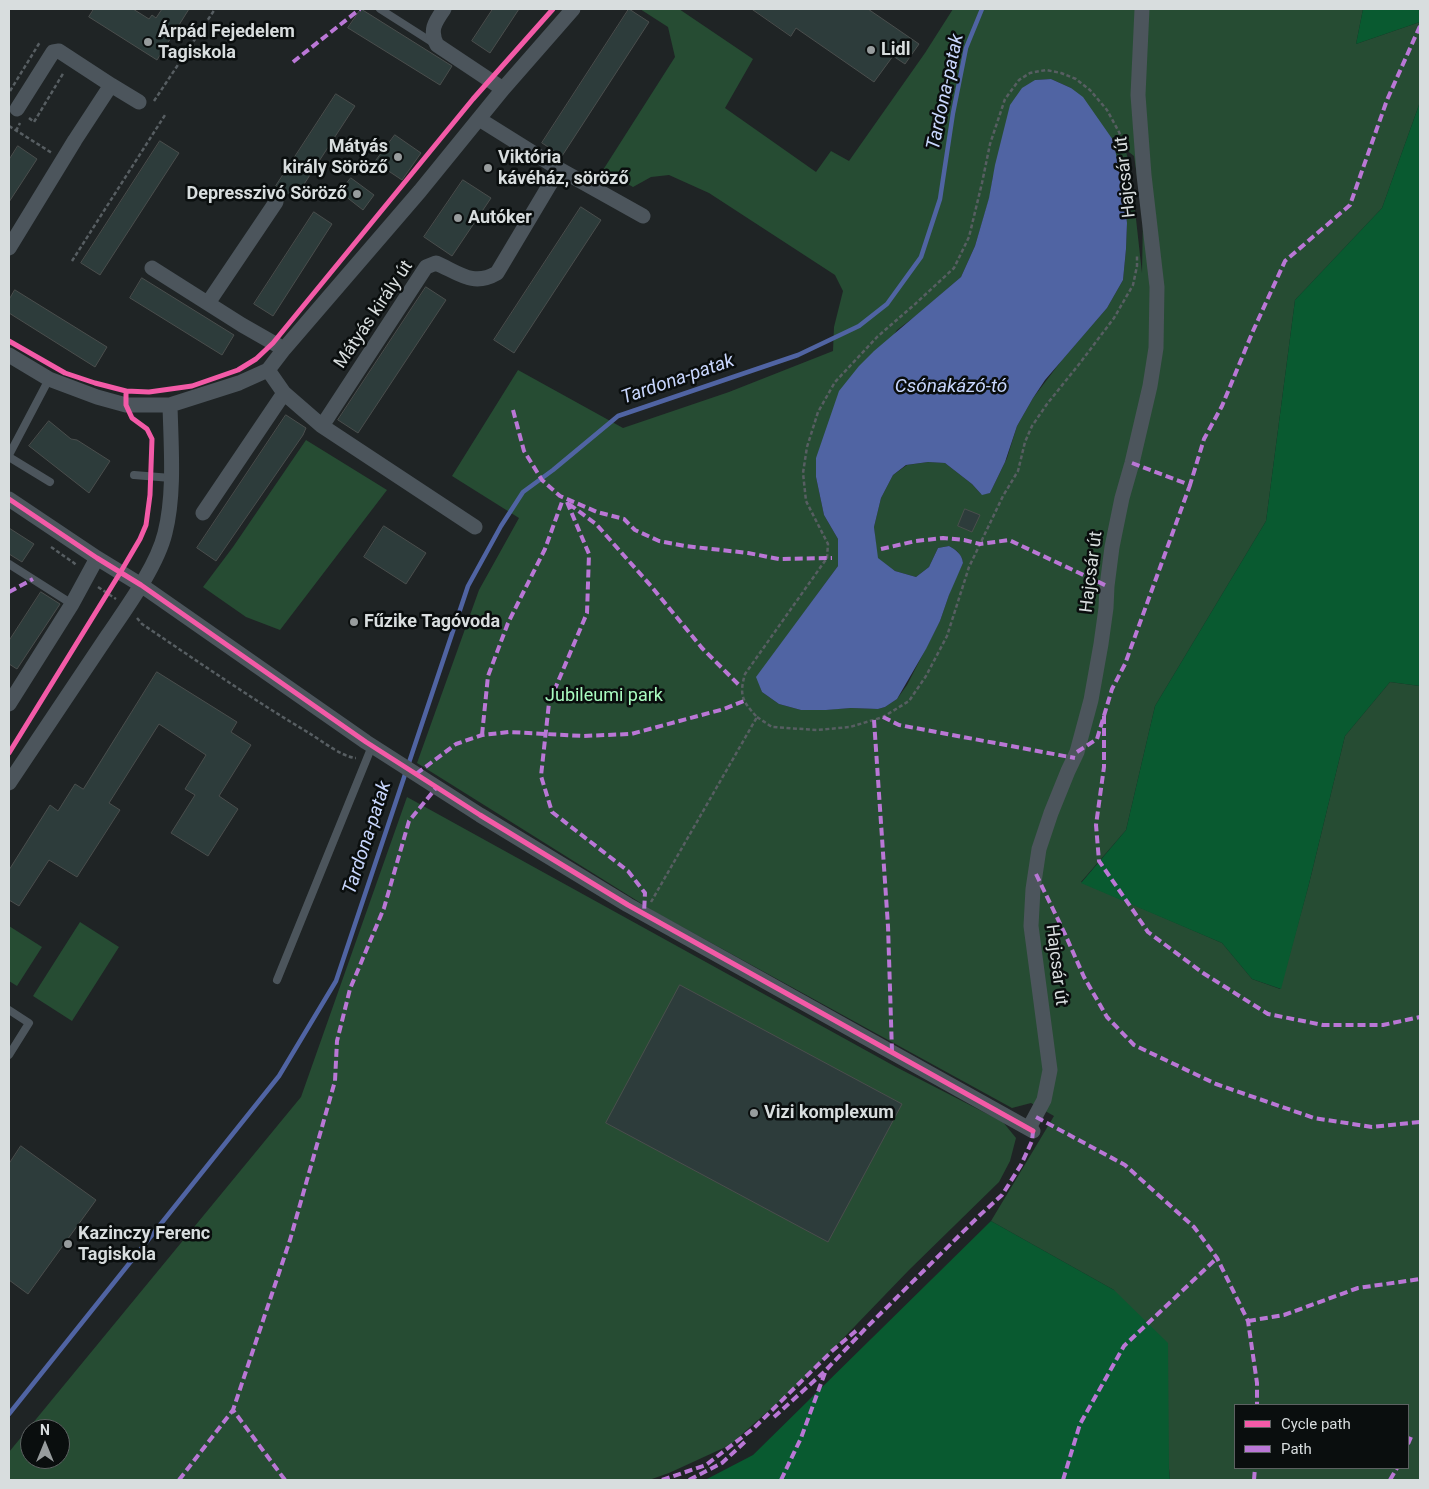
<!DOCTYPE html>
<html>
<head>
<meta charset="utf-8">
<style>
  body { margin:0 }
  #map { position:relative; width:1429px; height:1489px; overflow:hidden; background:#1f2425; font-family:Roboto,sans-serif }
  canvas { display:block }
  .frame { position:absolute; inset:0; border:10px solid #d8ddde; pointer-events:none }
  .legend { position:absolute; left:1234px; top:1404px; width:175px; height:65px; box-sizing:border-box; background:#0a0e0e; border:1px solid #5c6161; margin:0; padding:6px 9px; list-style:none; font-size:15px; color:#d8ddde }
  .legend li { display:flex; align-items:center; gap:10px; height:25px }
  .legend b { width:25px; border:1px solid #5c6161 }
  .north { position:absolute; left:20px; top:1419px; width:50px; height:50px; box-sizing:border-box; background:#0a0e0e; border:1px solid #5c6161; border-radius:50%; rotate:0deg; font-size:14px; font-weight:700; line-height:20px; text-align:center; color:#d8ddde }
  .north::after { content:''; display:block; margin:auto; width:18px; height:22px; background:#979c9d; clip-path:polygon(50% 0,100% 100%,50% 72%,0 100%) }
</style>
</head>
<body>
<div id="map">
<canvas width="1429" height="1489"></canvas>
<div class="frame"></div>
<ul class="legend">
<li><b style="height:6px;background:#f35aa7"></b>Cycle path</li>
<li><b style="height:6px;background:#ba77d6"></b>Path</li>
</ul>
<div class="north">N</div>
</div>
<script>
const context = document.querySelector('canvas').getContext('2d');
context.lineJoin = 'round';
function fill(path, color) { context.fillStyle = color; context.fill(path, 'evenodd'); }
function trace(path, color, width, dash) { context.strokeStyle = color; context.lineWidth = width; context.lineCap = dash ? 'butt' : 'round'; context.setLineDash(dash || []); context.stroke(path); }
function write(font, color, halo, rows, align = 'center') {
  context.font = font + ' Roboto,sans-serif'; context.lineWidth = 5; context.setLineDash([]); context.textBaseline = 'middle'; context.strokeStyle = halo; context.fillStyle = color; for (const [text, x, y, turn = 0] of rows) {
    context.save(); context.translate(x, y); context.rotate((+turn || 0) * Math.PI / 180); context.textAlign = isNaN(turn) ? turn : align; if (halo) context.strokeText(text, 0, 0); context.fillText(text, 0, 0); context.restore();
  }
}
fill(new Path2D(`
  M640,9H679L753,59L725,108L816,172L831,151L849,161L925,53L953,9H1363L1356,44L1420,22V102L1382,208L1295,300L1266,521L1155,706L1126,830L1081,882L1222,943L1252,979L1280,989L1309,884L1345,736L1390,682L1420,686V1480H1170L1169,1469L1114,1290L991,1221L1054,1116L1031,1103L1012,1108L655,912L417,763L479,590L519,518L452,476L518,370L623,428L729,392L833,351L834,327L843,291L835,275L709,193L669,175L651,177L633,187L603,170L675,57L668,27ZM1051,79L1071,88L1113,140L1123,187L1127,223L1126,249L1123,280L1107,308L1062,360L1033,398L1017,426L1007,458L990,493L981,494L972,484L945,463L928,462L907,465L893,475L881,498L874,527L877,558L895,571L916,577L929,567L938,548L949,546L957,551L962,558L963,563L952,586L940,621L907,685L897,699L885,707L878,709L851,708L823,710H801L779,704L762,692L757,677L838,566V539L824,515L816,477V459L897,330L917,315L961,277L975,246L990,196L993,176L1035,80ZM1125,149L1134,156L1143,216L1142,273L1130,165ZM1235,1405H1408V1468H1235Z
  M306,440L387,490L280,630L246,617L203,587L233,547Z
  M407,797L896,1067L1003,1122L1016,1138L1010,1161L999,1182L909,1270L803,1380L730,1445L669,1473L649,1480H9V1452L301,1097ZM30,1429H60V1459H30Z
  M80,922L119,947L72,1021L33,996Z
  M9,926L42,947L17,986L9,981Z`), '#264c33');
fill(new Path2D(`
  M1363,9H1420V22L1356,44Z
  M1420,102V686L1390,682L1345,736L1309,884L1281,989L1252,979L1222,943L1081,883L1126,830L1155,706L1266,521L1295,300L1382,208Z
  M991,1221L1114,1290L1168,1343L1169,1469L1170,1480H705L753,1455Z`), '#095a30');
fill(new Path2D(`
  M1051,79L1071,88L1083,97L1113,140L1123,187L1127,223L1126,249L1123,280L1107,308L1045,380L1033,398L1017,426L1005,462L990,493L982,495L972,484L945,463L928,462L906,465L893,475L881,498L874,527L878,558L895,571L916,577L929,567L938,548L949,546C956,550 962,554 963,563L949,595L940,621L926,649L897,699L885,707L878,709L851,708L826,710H801L779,704L762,692L756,677L838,566V539L824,515L816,477V458L839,391L859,366L874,351L961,277L975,246L989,198L995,165L1010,105L1022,88L1035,80Z`), '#5064a3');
trace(new Path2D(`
  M9,1414L279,1076L336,981L468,586L501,526L523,492L553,470L618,416L798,355L859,326L887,304L921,257L940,199L953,113L966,48L982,9`), '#5064a3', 4.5);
const building = new Path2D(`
  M94,9H133L149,19L152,15L156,18L162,9H189L157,60L89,17Z
  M361,9L452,66L440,85L348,28Z
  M493,9H519L490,53L472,41Z
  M629,9L649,22L562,156L542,143Z
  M752,9H868L919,44L905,64L893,56L874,82L796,28L791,36Z
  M336,94L355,106L295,198L276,186Z
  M395,135L421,153L402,180L375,162Z
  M160,141L179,153L100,275L81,263Z
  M18,146L37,159L9,202V160Z
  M351,178L374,195L363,210L340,192Z
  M463,180L491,198L452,256L424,237Z
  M581,207L601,220L514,353L494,340Z
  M314,212L332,224L273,316L254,304Z
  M142,278L234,335L222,355L130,298Z
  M426,287L446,300L358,433L338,420Z
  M15,290L107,347L95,367L9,313V300Z
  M286,415L306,428L303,435L216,561L197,548Z
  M49,421L71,439L77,440L110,461L89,493L29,446Z
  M965,509L980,515L972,532L958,526Z
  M384,526L426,553L406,584L364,557Z
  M9,528L34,544L22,562L9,554Z
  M41,592L60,604L17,669L9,664V641Z
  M157,672L237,722L231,732L251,745L219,796L238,809L208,856L171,833L195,795L185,789L206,755L159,724L109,803L120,810L77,877L49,860L19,906L9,900V870L50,805L58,811L75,784L83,789Z
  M680,985L902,1104L828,1242L606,1123Z
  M21,1146L96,1200L28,1294L9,1280V1164Z`);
fill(building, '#2d3c3b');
trace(building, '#4a4e4d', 1);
trace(new Path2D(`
  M10,91L40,42
  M154,101L215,9
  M29,118L34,122L64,72
  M9,126L52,153
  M16,131L20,123
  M72,261L165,115
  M51,547L74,563L77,566
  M98,587L116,599
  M137,618L142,624C197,661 252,699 309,733C322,741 342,757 356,758
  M757,717L772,727L817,730L850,727L883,717L909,701L926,676L947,636L969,567L1003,496L1018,471L1025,442L1032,426L1047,404L1080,363L1114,318L1133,285L1137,266V254
  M651,902L757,717C742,701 739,695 745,674L827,558L828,544L806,501L803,473L807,447L818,412L835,382L877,337L914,305L954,268L969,237L982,183L990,144L1005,99L1019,80L1030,73L1046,70L1061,73L1076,79L1090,90L1107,110L1119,132L1127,152`), '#575e62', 2.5, [4, 2.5]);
trace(new Path2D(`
  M380,9L435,44
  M9,455L49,379
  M9,457L50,482
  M134,475L171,478
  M9,564L72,604
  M277,980L372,746
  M9,1010L29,1023L9,1055`), '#4c555c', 8);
trace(new Path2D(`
  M444,9C435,22 429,30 437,45L503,89
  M111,85L139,102
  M479,119L559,169L643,216
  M9,248L75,140L111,85L59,51L53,52L17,109
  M152,268L242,325L284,349
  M208,303L276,202
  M9,355L49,379L97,397L126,405H170L239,383L268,370L284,349L420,191L503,89L573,9
  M268,370L284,393L322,426L475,527
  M322,426L426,267L436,263C459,273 473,287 497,273L559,169
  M9,499L97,558L141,585L366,742L480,815L628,905L1033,1131
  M203,513L284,393
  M9,704L72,604L97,558
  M9,783C42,734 75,685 108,635C127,607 157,566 165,533C175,493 171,446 170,405
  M1029,1128L1044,1100L1050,1070L1031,926L1033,889L1039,849L1051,813L1068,771L1077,752L1091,700L1101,644L1106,608L1107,586L1112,547L1122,498L1132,463L1150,386L1156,348L1157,287L1144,175L1138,95L1142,9`), '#4c555c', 15);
trace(new Path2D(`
  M293,62L360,9
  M513,410L524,451L542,480L560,496L597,512L624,519L635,530L659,541L685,546L748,553L779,559L832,558
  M1132,463L1190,485L1204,439L1222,406L1253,331L1285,261L1350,205L1387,100L1420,26
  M567,502L589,554L587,613L549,703L541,776L552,812L628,871L645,893L644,914
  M569,504L596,524L651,586L702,648L741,687
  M881,549L916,541L943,538L964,540L980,544L1009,540L1107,586
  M9,592L33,579
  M1104,716V767L1096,825L1099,861L1148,932L1203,973L1268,1014L1323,1025H1383L1420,1017
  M883,717L899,725L1075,758
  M874,720L888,926L892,1052
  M482,735L488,676L508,623L545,549L563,499
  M1077,752L1097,739L1112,689L1125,664L1190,485
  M416,774L456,744L482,735L509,732L583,736L631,734L724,709L744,701
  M1036,874L1065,934L1084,977L1107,1017L1134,1045L1216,1084L1314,1118L1372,1127L1420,1122
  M1036,1117L1125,1165L1194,1227L1217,1258L1248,1321L1257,1383V1405
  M1248,1321L1284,1315L1358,1288L1420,1279
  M774,1417L824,1372
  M1408,1444L1411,1437
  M179,1480L233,1410
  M285,1480L233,1410L290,1240L335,1081L337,1041L350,989L384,908L409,821L436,788
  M662,1480L706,1465L754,1428L832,1351L857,1330
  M689,1480L722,1463L747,1440
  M781,1480L801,1438L826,1370L867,1327L980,1215L1002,1195L1021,1165L1032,1141L1033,1131
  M1063,1480L1080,1424L1124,1346L1217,1258
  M1254,1480L1255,1468
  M1390,1480L1397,1468`), '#ba77d6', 4, [8, 4]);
trace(new Path2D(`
  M9,341L65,373L95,383L126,391
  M9,499L97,558L141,585L366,742L480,815L628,905L1033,1131
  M9,753L120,573L140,539L146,525L150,495L152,439L147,429L132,418L126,405V391L149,392L192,386L238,370L256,359L273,343L473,99L553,9`), '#f35aa7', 5);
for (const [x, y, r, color] of [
  [148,42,5,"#979c9d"],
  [871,50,5,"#979c9d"],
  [398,157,5,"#979c9d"],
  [488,168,5,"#979c9d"],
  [357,194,5,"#979c9d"],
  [458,218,5,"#979c9d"],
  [354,622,5,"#979c9d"],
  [754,1113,5,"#979c9d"],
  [68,1244,5,"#979c9d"]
]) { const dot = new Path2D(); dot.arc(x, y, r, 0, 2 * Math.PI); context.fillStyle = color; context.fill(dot); trace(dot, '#0a0e0e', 2); }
write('bold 18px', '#d8ddde', '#0a0e0e', [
  ["Árpád Fejedelem",158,32],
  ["Tagiskola",158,53],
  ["Lidl",881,50],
  ["Mátyás",388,147,"right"],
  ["király Söröző",388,168,"right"],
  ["Viktória",498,158],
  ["kávéház, söröző",498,179],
  ["Depresszivó Söröző",347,194,"right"],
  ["Autóker",468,218],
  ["Fűzike Tagóvoda",364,622],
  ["Vizi komplexum",764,1113],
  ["Kazinczy Ferenc",78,1234],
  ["Tagiskola",78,1255]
], 'left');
write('18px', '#d8ddde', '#0a0e0e', [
  ["Hajcsár út",1126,177,-96],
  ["Mátyás király út",374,315,-56],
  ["Hajcsár út",1092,572,-83],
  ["Hajcsár út",1056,965,83]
]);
write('18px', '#a9fbc0', '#0a0e0e', [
  ["Jubileumi park",604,696]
]);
write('italic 19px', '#c8d6fd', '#0a0e0e', [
  ["Tardona-patak",946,92,-78],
  ["Tardona-patak",678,380,-19],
  ["Csónakázó-tó",951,387],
  ["Tardona-patak",368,838,-72]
]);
</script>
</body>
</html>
